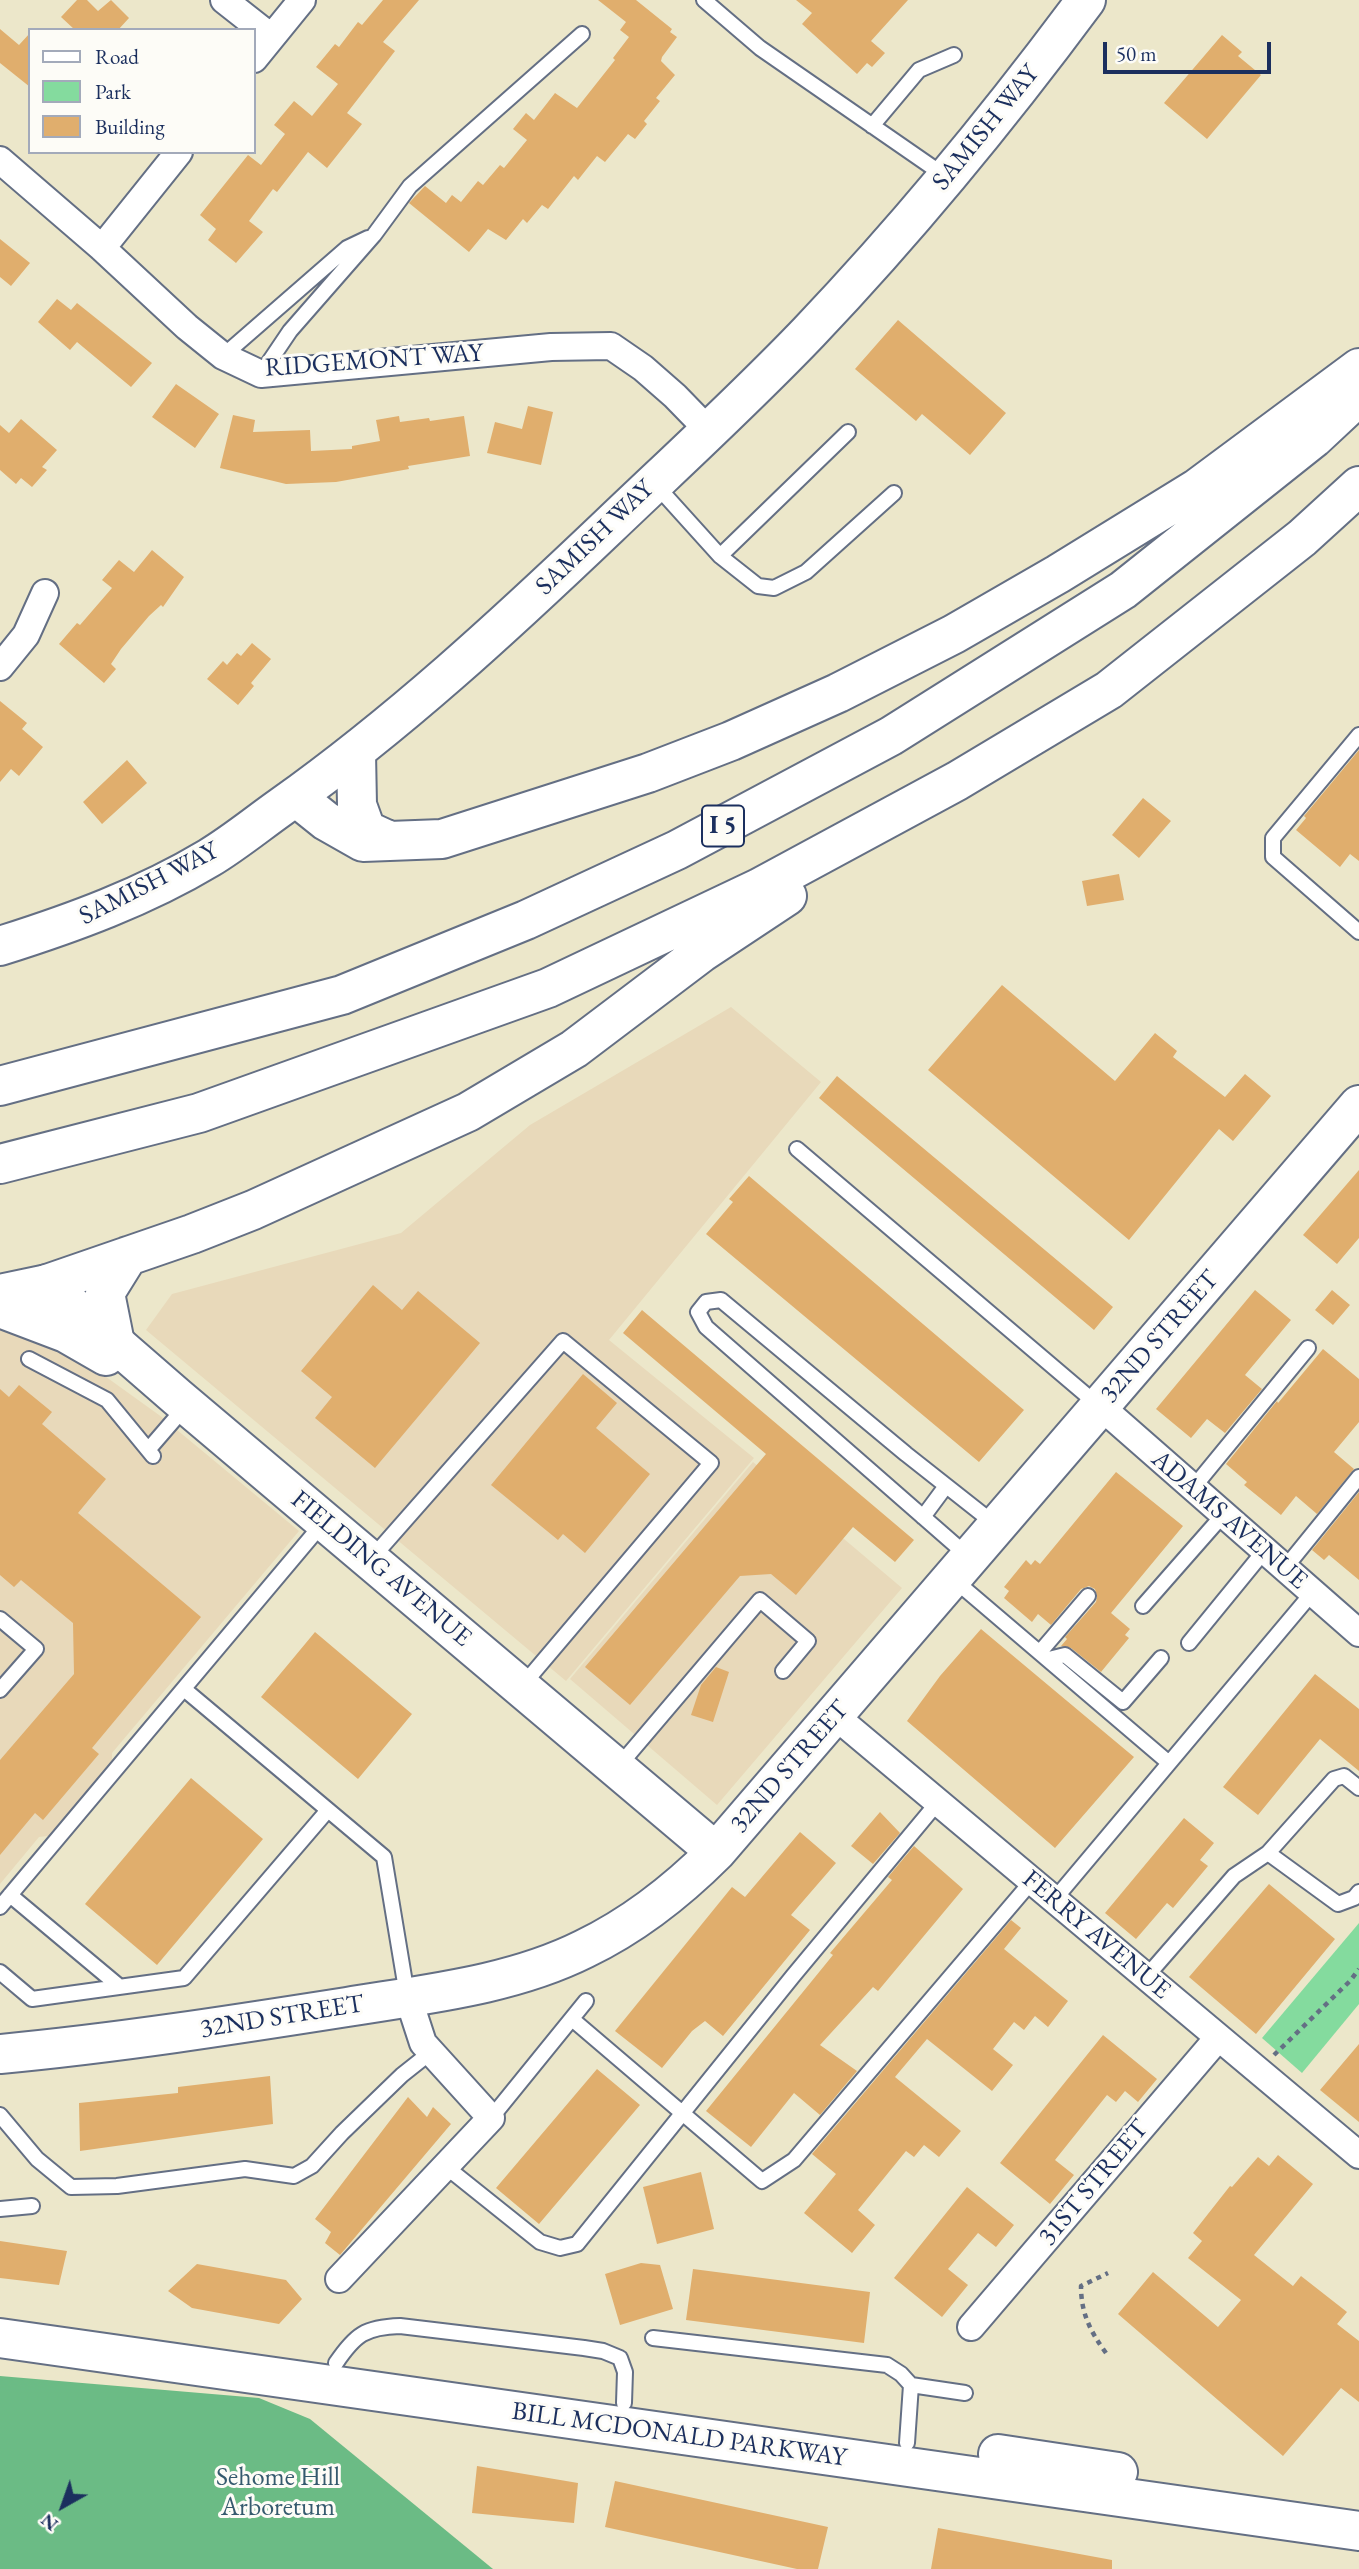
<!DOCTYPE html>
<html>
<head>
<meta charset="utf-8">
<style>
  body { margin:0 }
  #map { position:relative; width:1359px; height:2569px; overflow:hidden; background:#ece7ca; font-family:"EB Garamond",serif }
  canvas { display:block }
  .legend { position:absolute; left:28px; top:28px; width:228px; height:126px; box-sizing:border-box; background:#fdfcf7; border:2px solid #a3aaba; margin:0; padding:9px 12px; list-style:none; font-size:21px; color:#1b2f5e }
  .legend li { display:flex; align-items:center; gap:14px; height:35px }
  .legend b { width:35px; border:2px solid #a3aaba }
  .north { position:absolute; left:28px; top:2471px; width:70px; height:70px; -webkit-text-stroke:5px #fdfcf7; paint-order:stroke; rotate:220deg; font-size:19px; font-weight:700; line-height:28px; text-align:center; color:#1b2f5e }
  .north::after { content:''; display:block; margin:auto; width:24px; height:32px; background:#1b2f5e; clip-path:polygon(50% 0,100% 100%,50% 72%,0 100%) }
  .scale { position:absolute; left:1103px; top:42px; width:168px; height:32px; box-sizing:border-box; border:4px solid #1b2f5e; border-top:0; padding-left:9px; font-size:21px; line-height:24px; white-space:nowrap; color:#1b2f5e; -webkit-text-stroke:5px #fdfcf7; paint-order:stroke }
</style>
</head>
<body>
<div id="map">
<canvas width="1359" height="2569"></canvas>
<ul class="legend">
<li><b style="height:9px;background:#fff"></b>Road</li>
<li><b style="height:19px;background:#84db9e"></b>Park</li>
<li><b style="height:19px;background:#e0ae6d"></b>Building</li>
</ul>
<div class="north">N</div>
<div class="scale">50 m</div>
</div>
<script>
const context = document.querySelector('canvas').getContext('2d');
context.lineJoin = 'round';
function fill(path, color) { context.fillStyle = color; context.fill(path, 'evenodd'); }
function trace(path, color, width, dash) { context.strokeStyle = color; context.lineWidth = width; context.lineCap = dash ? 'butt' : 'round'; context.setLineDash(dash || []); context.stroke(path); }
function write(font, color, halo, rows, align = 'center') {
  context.font = font + ' "EB Garamond",serif'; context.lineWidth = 6; context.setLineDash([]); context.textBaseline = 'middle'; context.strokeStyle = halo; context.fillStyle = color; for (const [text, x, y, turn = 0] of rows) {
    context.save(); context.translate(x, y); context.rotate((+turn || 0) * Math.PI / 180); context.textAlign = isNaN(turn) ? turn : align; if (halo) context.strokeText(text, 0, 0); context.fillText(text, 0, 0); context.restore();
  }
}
fill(new Path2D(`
  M731,1007L821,1082L609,1340L754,1458L566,1681L146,1330L172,1294L401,1233L530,1125Z
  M0,1324L70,1351L159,1415L299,1531L112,1753V1767L55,1835L39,1837L0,1884Z
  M753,1462L902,1588L717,1805L570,1679Z`), '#e8d9ba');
fill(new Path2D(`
  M1359,1923V2004L1302,2073L1262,2038Z`), '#84db9e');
fill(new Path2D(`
  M0,2376L259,2398L310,2419L493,2569H0Z`), '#6bbb85');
fill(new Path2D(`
  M77,0H87L98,11L111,0L129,18L118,30H75L61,17Z
  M383,0H419L383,42L395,51L347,113L362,124L327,168L308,152L277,192L273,189L249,221L263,232L236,263L208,240L216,229L200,215L248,155L261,165L285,134L274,125L294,101L312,116L338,84L316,67L335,44L339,47L358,22L362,25Z
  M598,0H636L672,29L670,32L677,37L662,57L661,61L675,75L656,98L660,101L644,121L647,124L635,139L628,134L605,162L597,156L578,180L574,176L548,209L542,205L527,223L523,219L506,240L488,229L469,252L409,203L425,186L446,203L452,195L461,202L478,181L483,185L500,165L504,168L527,140L513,129L526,113L534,120L555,93L577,108L615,60L613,58L629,37L620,30L626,22Z
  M796,0H908L871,41L885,53L872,67L867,63L857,74L802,24L812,13Z
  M0,29L19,45L30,33V87L0,63Z
  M1222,35L1242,52L1238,56L1261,75L1207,139L1164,103Z
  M0,239L30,263L11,286L0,277Z
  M57,299L71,310L77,303L152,363L131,387L77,342L70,350L38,322Z
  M898,320L1006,413L970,455L922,414L916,421L855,369Z
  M176,384L219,414L195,448L152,417Z
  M528,406L553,412L541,465L487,453L495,422L522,429Z
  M233,415L255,420L253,432L310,430L311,451L352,449V446L380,441L376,420L399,416L400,422L429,418L430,421L464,416L470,456L408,466L409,469L336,482L286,484L220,468Z
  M21,419L57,450L42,467L47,470L32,487L21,478L16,484L0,470V425L9,433Z
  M152,550L184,577L163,607L161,605L149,616L121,649L111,664L116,669L104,683L59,644L77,623L80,625L112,588L102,580L119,560L134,572Z
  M252,643L271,659L251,683L254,686L238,705L207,679L223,661L227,665L237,653L241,656Z
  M0,701L27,723L22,729L43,747L19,776L11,769L0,782Z
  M1359,750V861L1350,854L1340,867L1296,830L1306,818L1304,816Z
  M127,760L147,783L102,824L83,802Z
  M1143,798L1171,821L1139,858L1112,835Z
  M1119,874L1124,900L1087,906L1082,881Z
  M1002,985L1115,1081L1155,1033L1177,1051L1173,1057L1225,1097L1245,1074L1271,1096L1233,1141L1219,1129L1129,1240L928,1070Z
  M837,1076L1113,1307L1094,1330L819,1098Z
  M1359,1170V1238L1337,1264L1303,1235Z
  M749,1176L1024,1410L979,1462L706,1234L733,1202L729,1199Z
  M373,1285L402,1310L418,1291L480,1343L375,1468L315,1418L332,1397L301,1371Z
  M1255,1290L1291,1320L1245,1375L1262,1389L1225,1433L1207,1419L1191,1438L1156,1409Z
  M1332,1290L1350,1305L1333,1325L1315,1310Z
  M642,1310L914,1540L895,1562L853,1527L796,1595L771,1574L740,1576L630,1705L585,1667L766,1454L623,1333Z
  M1323,1349L1359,1379V1422L1334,1452L1354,1469L1317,1514L1296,1496L1281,1515L1244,1485L1247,1482L1226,1464L1277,1401L1278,1403Z
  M583,1374L617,1403L596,1428L650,1474L585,1553L563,1534L558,1540L491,1485Z
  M19,1385L52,1412L42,1424L106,1479L78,1513L201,1617L92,1748L99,1754L43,1820L35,1813L0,1855V1760L74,1674L73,1623L21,1580L14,1587L0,1575V1389L9,1397Z
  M1116,1472L1183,1526L1111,1613L1130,1629L1125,1635L1129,1638L1101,1672L1071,1648L1061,1646L1067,1639L1065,1637L1096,1602L1097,1597L1095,1589L1089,1586L1081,1589L1051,1625L1038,1614L1032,1622L1004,1598L1009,1591L1004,1587L1026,1560L1031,1565L1035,1560L1040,1564Z
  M1359,1492V1580L1329,1555L1324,1560L1312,1550Z
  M981,1629L1134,1757L1055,1848L907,1721L940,1676Z
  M315,1632L412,1714L358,1779L261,1697Z
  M716,1667L729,1672L713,1722L691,1715L701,1685Z
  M1315,1674L1359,1709V1771L1320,1739L1258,1815L1223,1787Z
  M191,1778L263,1839L157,1965L85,1904Z
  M880,1812L900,1833L873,1864L851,1846Z
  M1184,1818L1214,1843L1200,1860L1208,1866L1173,1908L1167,1903L1136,1939L1105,1913Z
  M800,1832L836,1863L791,1915L810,1930L723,2036L705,2021L692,2031L662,2068L615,2031L732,1887L745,1897Z
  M914,1846L963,1889L878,1991L873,1987L820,2045L857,2071L820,2115L794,2093L751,2147L706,2111L833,1955L830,1953L892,1880L888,1877Z
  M1269,1884L1335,1939L1256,2034L1189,1977Z
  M1011,1920L1021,1928L1004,1949L1068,2001L1048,2027L1035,2016L1024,2030L1014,2022L993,2049L1013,2065L992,2091L927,2039L895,2077L961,2131L939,2157L924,2145L914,2157L906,2151L858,2210L875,2225L852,2253L804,2213L836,2174L812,2154Z
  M1103,2035L1157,2079L1138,2102L1125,2091L1116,2102L1107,2095L1055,2160L1074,2175L1050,2204L1000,2163Z
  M1359,2044V2122L1320,2090Z
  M597,2069L640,2105L539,2224L496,2188Z
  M270,2076L273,2124L80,2151L79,2103L178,2093V2087Z
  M408,2097L427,2117L433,2107L451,2124L340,2255L325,2243L331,2232L315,2219Z
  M1278,2155L1313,2184L1254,2255L1293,2286L1301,2276L1347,2312L1337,2324L1359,2341V2402L1341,2388L1283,2456L1118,2314L1153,2272L1218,2327L1241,2300L1188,2258L1202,2241L1193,2233L1230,2186L1232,2187L1258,2157L1269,2166Z
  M701,2172L714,2229L657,2244L643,2187Z
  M967,2187L1014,2225L996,2247L978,2233L948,2269L968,2285L942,2317L894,2278Z
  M0,2241L67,2251L59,2285L0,2278Z
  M641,2263L660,2265L673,2309L620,2325L605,2274Z
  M197,2264L286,2280L302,2299L279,2324L192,2308L168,2291Z
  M693,2269L870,2292L864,2343L686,2320Z
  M477,2466L578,2483L574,2523L472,2513Z
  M615,2481L828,2527L818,2569H797L605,2527Z
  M938,2528L1112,2560V2569H931Z`), '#e0ae6d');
const lane = new Path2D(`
  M704,0L760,48L945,176
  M872,126L919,70L954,55
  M223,356L347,248L368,238
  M261,374L290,331L374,235L410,186L582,34
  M655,484L720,556L758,586L774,588L806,572L894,493
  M720,556L848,432
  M1359,735L1273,838V857L1359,932
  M797,1149L1098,1405
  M29,1359L107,1400L153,1456
  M148,1450L186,1406
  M1193,1488L1308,1348
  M923,1517L946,1486
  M969,1557L706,1327L698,1312L706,1302L721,1300L906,1454L996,1525
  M371,1559L563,1341L711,1463L522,1686
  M1285,1568L1359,1477
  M952,1578L1169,1763
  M1143,1606L1223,1515
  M0,1619L36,1649L0,1690
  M1189,1643L1265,1550
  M1040,1652L1088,1596
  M1049,1659L1065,1655L1123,1702L1161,1658
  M184,1689L384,1857L407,1995
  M618,1767L760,1600L808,1641L783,1671
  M1268,1853L1338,1904L1354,1898L1359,1892
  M10,1895L120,1987
  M1054,1900L1313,1592
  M0,1907L323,1523
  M0,1972L32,1999L184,1978L328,1810
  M1146,1977L1234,1876L1268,1853L1334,1779L1344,1776L1359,1788
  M572,2019L762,2181L794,2160L1032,1881
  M0,2115L37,2159L71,2187L117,2186L245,2169L294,2176L312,2166L342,2133L402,2075L431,2052
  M491,2118L586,2001
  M445,2166L540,2242L560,2248L577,2244L793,1976L938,1802
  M0,2209L32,2206
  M653,2338L887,2365L901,2374L911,2385
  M336,2363C355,2335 365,2327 400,2326L584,2348L603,2351L620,2358L625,2372L624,2403
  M907,2443L911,2385L965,2393`);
const street = new Path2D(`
  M224,0L271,37
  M254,59L302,0
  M0,160L102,248L187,327L223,356L261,374L551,347L611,346L643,368L675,396L709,431
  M102,248L179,152
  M0,667L26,635L45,593
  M1100,1406L1359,1633
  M834,1715L1359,2155
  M339,2279L491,2118L423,2043L408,1997
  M971,2327L1218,2038`);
const secondary = new Path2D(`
  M0,946C73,923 144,897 209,858C234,843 257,824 281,807C399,723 504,626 609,526C676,462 745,399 809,332C908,228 1000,116 1086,0
  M0,1294L47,1284L177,1397L716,1852
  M0,1308L66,1333L106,1356
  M0,2054C117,2043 232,2025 347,2007C426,1994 512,1985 584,1949C634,1925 677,1891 716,1852L1359,1105
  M0,2338L1359,2531
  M998,2454L1118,2472`);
const highway = new Path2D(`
  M356,753L357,805L366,830L390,841
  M296,797L326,821L363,842L442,839L648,773L731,741L838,693L954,634L1058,574L1196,489L1359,368
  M0,1086L342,995L526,920L677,850L891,736L1123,590L1314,438L1359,396
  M0,1164L199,1113L548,988L759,888L957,781L1109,690L1302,538L1359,486
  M47,1284L192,1234L253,1210L468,1112L574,1049L701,953L787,896
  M115,1343L105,1293L128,1256`);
trace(lane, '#646f84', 18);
trace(street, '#646f84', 30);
trace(secondary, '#646f84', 42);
trace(highway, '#646f84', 42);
trace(new Path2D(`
  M1274,2055L1350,1981L1359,1969
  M1106,2353C1090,2331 1081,2313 1081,2286L1108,2273`), '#646f84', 4.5, [5, 5]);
trace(lane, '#fff', 14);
trace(street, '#fff', 26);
trace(secondary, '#fff', 38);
trace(highway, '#fff', 38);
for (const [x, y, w] of [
  [723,826,42]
]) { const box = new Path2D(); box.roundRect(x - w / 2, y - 20.5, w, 41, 5); context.fillStyle = '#fdfcf7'; context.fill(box); trace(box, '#1b2f5e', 2); }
write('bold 24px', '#1b2f5e', null, [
  ["I 5",723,826]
]);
write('26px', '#1b2f5e', '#fdfcf7', [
  ["SAMISH WAY",986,128,-51],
  ["RIDGEMONT WAY",374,361,-4],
  ["SAMISH WAY",595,538,-44],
  ["SAMISH WAY",149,884,-27],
  ["32ND STREET",1160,1337,-49],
  ["ADAMS AVENUE",1229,1520,41],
  ["FIELDING AVENUE",381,1569,40],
  ["32ND STREET",790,1767,-49],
  ["FERRY AVENUE",1096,1935,40],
  ["32ND STREET",282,2017,-9],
  ["31ST STREET",1094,2183,-50],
  ["BILL MCDONALD PARKWAY",679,2435,8]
]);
write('26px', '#355a6e', '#fdfcf7', [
  ["Sehome Hill",278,2478],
  ["Arboretum",278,2508]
]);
</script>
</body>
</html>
